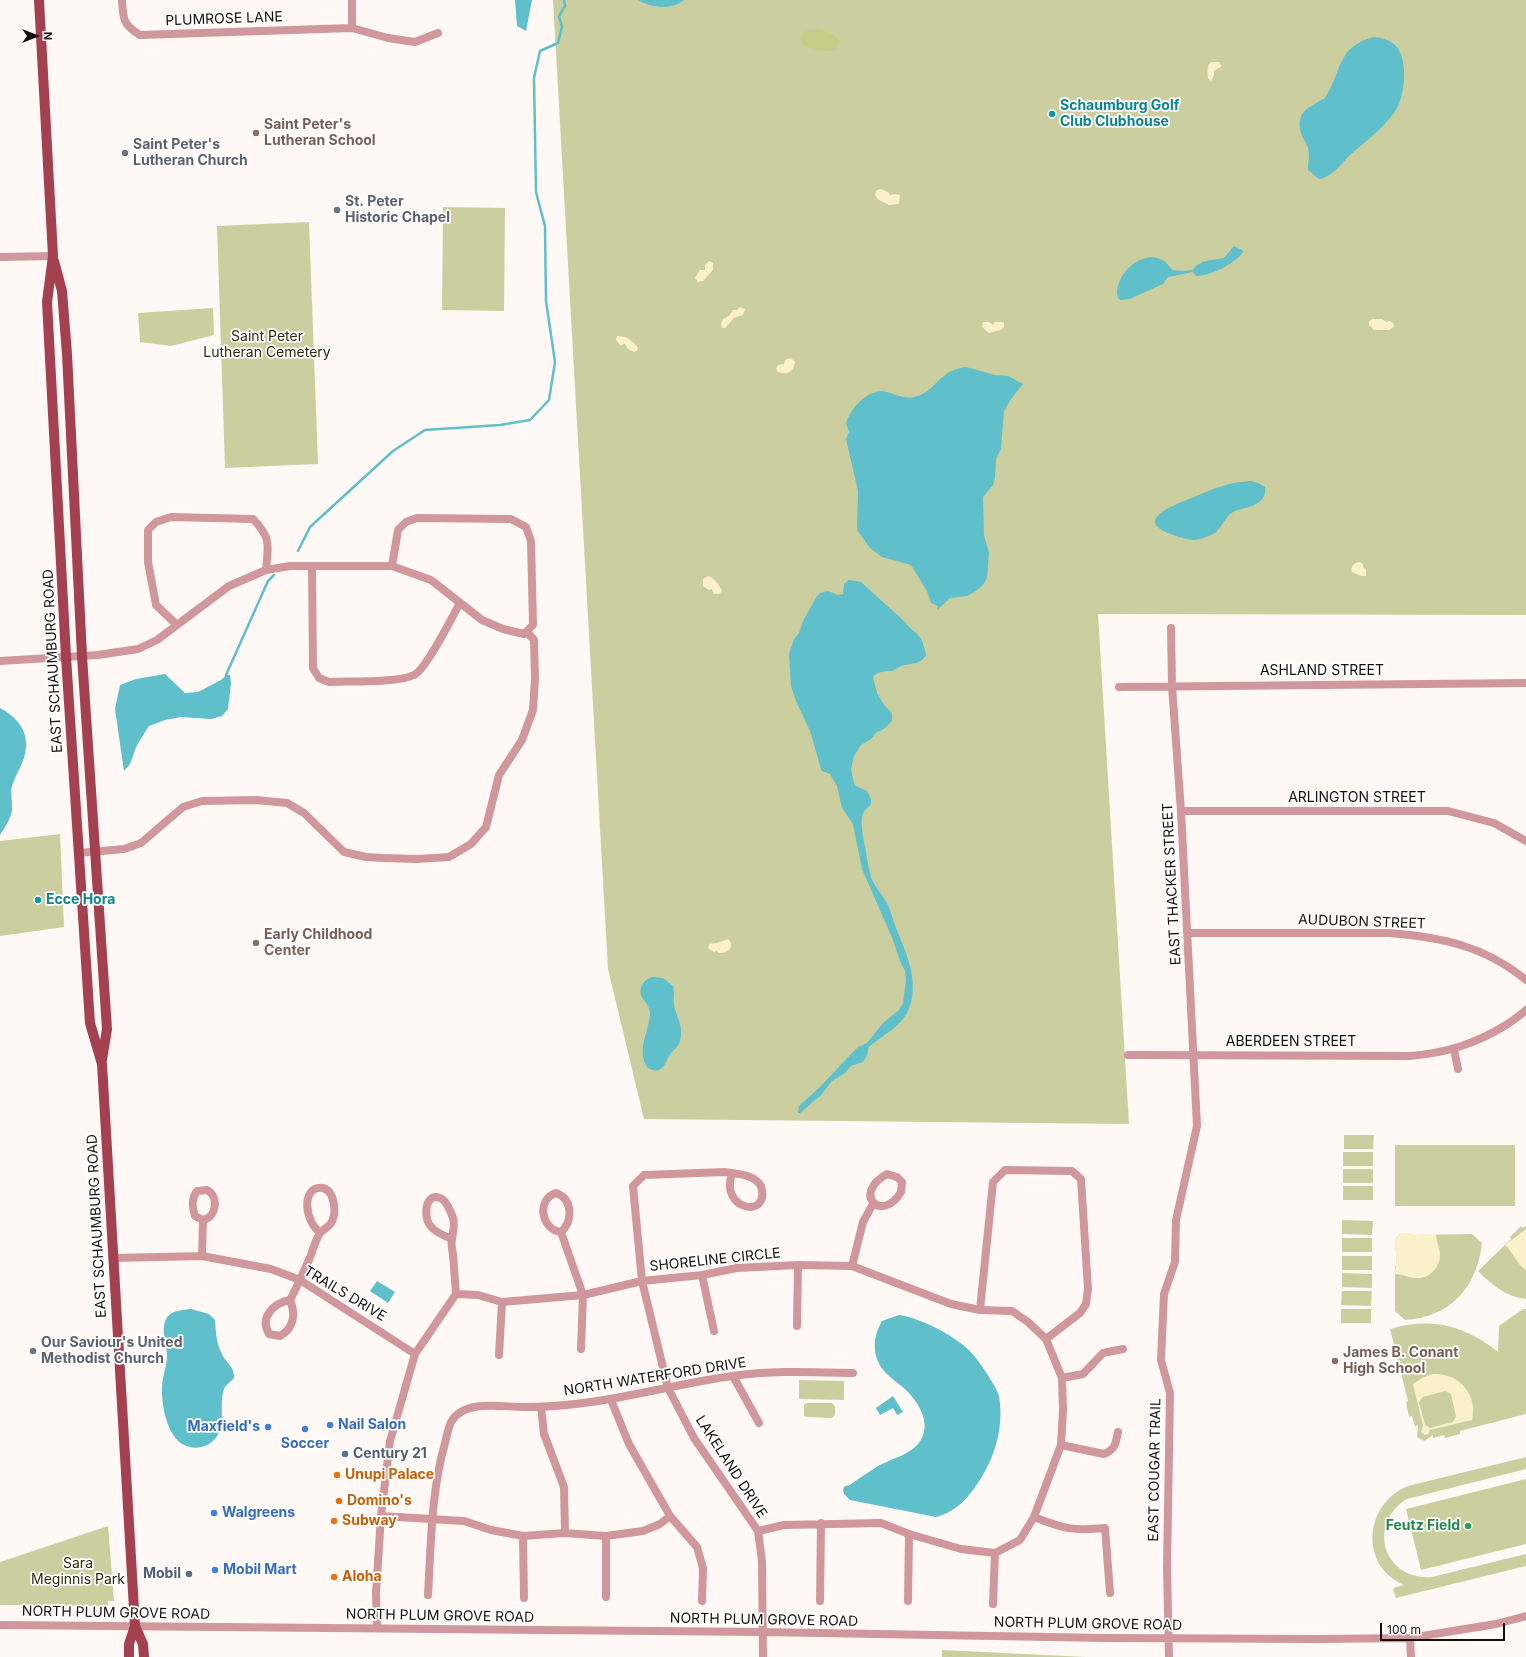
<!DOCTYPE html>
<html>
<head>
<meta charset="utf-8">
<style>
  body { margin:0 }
  #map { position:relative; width:1526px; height:1657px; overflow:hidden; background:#fff8f5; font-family:Inter,sans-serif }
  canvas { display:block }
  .north { position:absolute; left:16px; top:16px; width:40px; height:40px; -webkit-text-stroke:3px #fff; paint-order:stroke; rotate:90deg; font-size:11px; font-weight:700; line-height:16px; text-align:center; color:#14100e }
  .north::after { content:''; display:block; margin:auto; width:14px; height:18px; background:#14100e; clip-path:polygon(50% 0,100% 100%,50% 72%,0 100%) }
  .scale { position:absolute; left:1380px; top:1623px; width:125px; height:18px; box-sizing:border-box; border:2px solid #14100e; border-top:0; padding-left:5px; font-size:12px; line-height:14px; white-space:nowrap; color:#14100e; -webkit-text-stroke:3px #fff; paint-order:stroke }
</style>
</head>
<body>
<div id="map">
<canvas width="1526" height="1657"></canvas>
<div class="north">N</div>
<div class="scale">100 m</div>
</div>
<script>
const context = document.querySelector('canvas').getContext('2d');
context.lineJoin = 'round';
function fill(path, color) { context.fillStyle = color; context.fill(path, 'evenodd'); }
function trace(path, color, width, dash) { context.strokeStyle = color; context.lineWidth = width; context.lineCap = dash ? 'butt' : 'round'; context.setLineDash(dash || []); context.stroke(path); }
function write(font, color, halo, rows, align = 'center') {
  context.font = font + ' Inter,sans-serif'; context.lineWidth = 3.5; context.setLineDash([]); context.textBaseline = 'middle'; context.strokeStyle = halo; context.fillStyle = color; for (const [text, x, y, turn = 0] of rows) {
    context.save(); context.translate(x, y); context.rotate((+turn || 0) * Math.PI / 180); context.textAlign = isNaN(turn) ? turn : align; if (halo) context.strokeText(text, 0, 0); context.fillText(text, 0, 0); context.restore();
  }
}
fill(new Path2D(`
  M553,0H1526V615L1098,614L1129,1124L644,1119L608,969Z
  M443,207L505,208L504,311L442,310Z
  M309,222L318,464L225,468L217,226Z
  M213,308L214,335L171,346L140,342L138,313Z
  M60,834L64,927L0,936V841Z
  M1344,1135H1374L1373,1149H1344Z
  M1395,1145H1515V1206H1395Z
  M1343,1152H1373V1166H1343Z
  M1343,1169H1373V1183H1343Z
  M1343,1186H1373V1200H1343Z
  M1342,1220L1373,1221L1372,1235L1342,1234Z
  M1521,1226L1523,1228L1526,1226V1299C1506,1297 1492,1285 1478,1271L1511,1239L1510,1237Z
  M1401,1233H1413V1235L1472,1234L1482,1243C1477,1288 1450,1317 1405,1320L1395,1311V1266H1396L1397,1251H1395V1239Z
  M1342,1238H1372V1252H1342Z
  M1342,1256H1372V1270H1342Z
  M1342,1273L1372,1274V1288L1342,1287Z
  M1342,1291H1372L1371,1306L1341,1305Z
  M1341,1309H1371V1323H1341Z
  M1523,1309H1526V1414L1460,1431V1434L1445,1438L1444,1435L1433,1438V1435L1424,1441L1417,1437L1418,1425L1415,1427L1412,1416L1409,1417L1406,1402L1408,1401L1390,1329C1432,1317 1464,1325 1498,1352L1499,1326Z
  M799,1380L844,1381V1400L799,1399Z
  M806,1403H832L835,1406V1415L832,1418L807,1417L804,1416V1405Z
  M1526,1457V1469L1407,1499C1366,1524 1384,1581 1432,1577L1526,1554V1566L1396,1598L1393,1588L1404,1585C1358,1565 1365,1503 1408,1486Z
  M1526,1479V1544L1421,1570L1406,1509Z
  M108,1526L114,1601H108V1606L0,1605V1562Z
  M942,1650L1086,1657H942Z`), '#cbcfa0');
fill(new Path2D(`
  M818,29L825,31L828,34C834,34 838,37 839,43L835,50C828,53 810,49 803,45L801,39L802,33L808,30Z`), '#c7cd87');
fill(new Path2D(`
  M1211,62H1219L1222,66L1214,71V75L1211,81L1208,78C1208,73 1206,67 1211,62Z
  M881,189L888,192L890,195L894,194L900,195L899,204L889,205L877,199L875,194L877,190Z
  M709,261L713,263V270L703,281L698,282L695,278L700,270H705V265Z
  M740,307L745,309L743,315L734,318L725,328H722L721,324L723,319L729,316L733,310H737Z
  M1372,319H1382L1386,322L1390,321L1393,323L1394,327L1389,330H1374L1369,325V322Z
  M983,322H989L993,325L995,322H1002L1004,323V327L1001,330L989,333L982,327Z
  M617,336C625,335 634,341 638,348L637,351L634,352L628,349L625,344L620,345L616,340Z
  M791,358L795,362C793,373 787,375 778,372L776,369L778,365L784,364L785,360Z
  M1360,562L1363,564V567L1366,569V576H1361L1352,572C1350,567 1354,562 1360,562Z
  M708,576C714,578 720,585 722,591L719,594H714L712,589L709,590L703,586V579Z
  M728,939C736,947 727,954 719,953L717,951L714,952L708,948L709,944L717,943Z
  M1526,1229V1270C1515,1263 1514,1253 1505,1245Z
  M1401,1233H1413V1235L1436,1234C1436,1241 1440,1248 1440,1255C1440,1268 1429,1279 1416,1278C1408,1278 1403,1274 1395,1274L1397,1251H1395V1239Z
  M1433,1374C1459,1373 1478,1394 1472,1420L1430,1430L1428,1434L1425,1435L1421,1432L1423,1426L1413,1384L1424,1377ZM1445,1391L1451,1394L1456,1417L1453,1422L1430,1428L1425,1425L1419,1402L1423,1397Z`), '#faf0ca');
fill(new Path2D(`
  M515,0H532L526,31L517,26Z
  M638,0H684C672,10 651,8 638,0Z
  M1374,37C1382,38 1391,40 1396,46C1409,61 1405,98 1394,113C1382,129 1365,142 1350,155C1342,163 1331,178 1319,179L1308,170C1308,162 1310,156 1308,148C1307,144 1304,140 1302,136C1294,112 1308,108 1325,98C1343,70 1336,47 1374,37Z
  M1234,246L1242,250L1243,252C1235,264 1210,276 1196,276L1193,272L1168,277L1163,284L1130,299L1120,300L1118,298C1111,273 1153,238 1172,270C1179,271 1186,271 1193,270C1198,260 1214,260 1224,258Z
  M966,367L995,375L1008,376L1023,384L1011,399L1004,411L1001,449L996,459L995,477L993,485L983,497L984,535L989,553L987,578L983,585L976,591L967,596L950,598L937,610L938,606L931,603L927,591L911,565L882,557L870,548L857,530L858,491L846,439L849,432L846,423C851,408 869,387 887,392C897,395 906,400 917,396C936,391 939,370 966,367Z
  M1251,481L1258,483L1265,487C1268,505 1247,507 1235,511C1227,514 1223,525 1217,531C1213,535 1206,537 1200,539C1191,542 1180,537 1171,534C1132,520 1176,504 1192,498C1203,493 1215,488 1226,485C1234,482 1243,482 1251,481Z
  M849,580L861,582L906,623C909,628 912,629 916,633C923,639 924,646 926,655C921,665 911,663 901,666C897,668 894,671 890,671C883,672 878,671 873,677L877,693L884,705L892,713V721L884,729L877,732L871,739L861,745L854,756L851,769L854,783L856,786L867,791C878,810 864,804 862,817C861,826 863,838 865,847C867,857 868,867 871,877C874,886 882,894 887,903C890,909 892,916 894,923C905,951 922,983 907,1013C899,1028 881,1036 869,1047L867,1055L863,1062L851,1066L845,1073L832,1081L821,1095L800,1113H798L799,1106L821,1086L850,1055L858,1047L867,1043L883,1023L899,1010L903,1003L906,980L905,971L900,961L893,940L862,869L853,824L842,808L837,786L830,774L822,771L821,769L810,731L796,701L791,686L789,654L794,639L799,633L803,621L817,596L820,593L828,591L838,595L843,594L844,584Z
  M165,674L185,693L198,692L221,680L226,675H230L231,683L228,709L222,716L211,719L181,717L165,720L149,726L137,745L130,764L124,771L115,709L120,685L136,679Z
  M0,708C20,719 31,734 24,758C21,767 15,776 12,786C10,794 13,803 12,811C10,820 5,827 0,835Z
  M652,977L663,978L673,986C675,992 673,998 674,1004C675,1014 682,1023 681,1034C681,1043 678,1046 672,1052C665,1059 665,1077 648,1068C635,1051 650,1030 650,1013C650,1003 638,999 641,988C642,982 647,979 652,977Z
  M377,1281L395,1292L388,1303L370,1291Z
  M191,1309L209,1314L215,1320C216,1332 216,1343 222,1354C226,1363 235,1367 234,1378C231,1382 226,1384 224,1389C218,1406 228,1427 213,1441C206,1447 198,1449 190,1447C167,1443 161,1404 162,1385C163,1375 167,1365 167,1355C167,1342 159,1328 168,1316C174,1310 183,1310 191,1309Z
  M899,1315C921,1318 953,1335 969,1350C977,1358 983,1368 989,1377C993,1383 997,1390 999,1396C1004,1425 996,1454 981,1478C969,1497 958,1511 936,1517L850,1500L844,1494L843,1489L845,1486L850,1485C859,1478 869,1472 878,1466C891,1459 909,1455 918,1444C933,1426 920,1404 906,1390C901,1385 894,1381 889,1376C872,1361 871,1339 882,1321Z
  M893,1396L903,1412L897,1415L893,1408L880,1415L876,1408Z`), '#5fbfca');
trace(new Path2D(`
  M298,551L310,527L393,451L425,430L500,425L530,420L549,400L555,362L546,301L545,226L536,192L534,78L540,51L558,43L562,27L559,16L565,6L564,0
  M226,675L268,581L274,575`), '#5fbfca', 2.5);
trace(new Path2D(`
  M122,0C123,19 123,25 140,35L352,28L388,38L415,42L438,33
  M352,28V0
  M0,257L53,256
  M312,567L313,668L319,678L329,682C350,681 397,683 414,675C426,670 452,617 460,603
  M177,625L156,605L148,562V530L156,522L171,517L253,519C272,539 268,545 266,570
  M0,661L98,655L138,649L157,640L229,586L266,570L290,566H392L431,580L482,620L503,629L524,634L533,625L531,541L526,527L511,519L417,518L406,522L398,530L392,566
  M1119,687L1526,683
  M1181,811H1448L1494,823L1526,841
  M79,853L124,849L141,843L183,807L202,801L256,800L287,803L304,813L344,852L366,857L383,858L417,859L449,857L471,844L486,827L499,775L522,740L533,710L535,679L534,640L527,632
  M1187,933H1389C1441,937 1485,946 1526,980
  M1454,1049L1458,1069
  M1128,1055L1410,1056C1446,1053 1475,1044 1506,1025C1513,1020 1520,1016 1526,1010
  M732,1174C719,1210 771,1220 761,1186C754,1174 737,1174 725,1172L644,1175L633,1186L642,1281L668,1388L694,1438L758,1531L762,1561L763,1657
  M887,1174L897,1177L902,1182L901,1192C882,1224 851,1194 887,1174Z
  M207,1190C219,1196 217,1217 203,1220L195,1216C192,1207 191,1199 197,1191Z
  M556,1193C573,1199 573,1221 561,1232C541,1230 536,1199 556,1193Z
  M561,1232L583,1295L581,1349
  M452,1239C444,1236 434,1232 429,1224C424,1216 425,1192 440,1198C446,1200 451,1212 453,1218C455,1226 453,1232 452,1239C451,1244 452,1250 453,1254C454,1268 455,1281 456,1294
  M202,1256L203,1220
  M113,1258L202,1256L271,1269L300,1280L415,1354
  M852,1266L863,1222L873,1204
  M702,1275L714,1331
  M290,1300C296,1314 294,1328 280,1336L269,1334C259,1317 274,1303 290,1300C298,1285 304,1271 311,1255C313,1249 316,1239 320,1233C323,1229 329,1227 331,1223C337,1214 335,1191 323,1188C300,1185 305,1223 320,1232
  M980,1310L993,1182L1005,1170L1072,1171L1081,1179L1088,1289L1086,1304L1080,1313L1046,1339
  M797,1326L798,1265
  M499,1355L502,1302
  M733,1376L759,1423
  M1062,1378L1083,1374L1103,1353L1123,1349
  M611,1400L629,1444L670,1516L697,1547L703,1568L702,1601
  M541,1407L544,1434L564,1487L565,1533
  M1061,1445L1104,1454C1115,1450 1116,1443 1118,1432
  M381,1516L464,1521L491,1530L523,1536L565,1533L606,1536L643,1531L660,1524L670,1516
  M1034,1517C1064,1529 1073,1531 1105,1528L1110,1593
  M523,1536L524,1598
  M428,1595C431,1544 431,1492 445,1443C447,1436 448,1428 451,1422C464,1399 501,1407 524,1407C595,1408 662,1386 732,1376C772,1370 812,1372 853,1373
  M606,1597V1536
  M820,1601L821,1523
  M908,1601L909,1534
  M993,1604L995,1553
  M0,1625L763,1632L1107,1638L1319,1639L1410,1638L1496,1624L1526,1616
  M377,1628L376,1593L381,1516L390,1441L415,1354L456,1294L478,1295L502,1302L583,1295L642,1281L702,1275L737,1268L798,1265L852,1266L951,1304L980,1310L1012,1311L1028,1322L1046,1339L1062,1378L1063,1410L1061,1445L1034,1517L1020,1540L995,1553L961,1549L909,1534L881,1523L784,1525L758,1531
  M1410,1638L1411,1657
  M1169,1657L1167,1567L1170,1393L1161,1360L1164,1294L1175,1262L1176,1220L1197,1126L1181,811L1172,686L1171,628`), '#d0979c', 8);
trace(new Path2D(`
  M39,0L53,256L47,302L66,657L90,1023L102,1064L135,1626L129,1644V1657
  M54,261L62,291L67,354L82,656L107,1029L102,1060
  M135,1626L143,1644L144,1657`), '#a34151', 10);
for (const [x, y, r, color] of [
  [1052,114,4,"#0f9aa8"],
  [256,133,4,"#8d6e63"],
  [125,153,4,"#6b7280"],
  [337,210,4,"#6b7280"],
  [38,900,4,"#0f9aa8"],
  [256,943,4,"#8d6e63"],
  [33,1351,4,"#6b7280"],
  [1335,1361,4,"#8d6e63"],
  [330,1425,4,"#3f7fe0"],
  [268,1427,4,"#3f7fe0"],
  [305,1429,4,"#3f7fe0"],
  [345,1454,4,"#5c6f8a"],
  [337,1475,4,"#e8710a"],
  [339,1501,4,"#e8710a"],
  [214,1513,4,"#3f7fe0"],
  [334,1521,4,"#e8710a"],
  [1468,1526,4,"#2e9e5b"],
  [215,1570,4,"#3f7fe0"],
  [189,1574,4,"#5c6f8a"],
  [334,1577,4,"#e8710a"]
]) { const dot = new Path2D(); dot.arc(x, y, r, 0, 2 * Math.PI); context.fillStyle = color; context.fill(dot); trace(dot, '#fff', 1.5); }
write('14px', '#14100e', '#fff', [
  ["PLUMROSE LANE",224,19,-2],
  ["EAST SCHAUMBURG ROAD",53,661,-93],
  ["ASHLAND STREET",1322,671],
  ["ARLINGTON STREET",1357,798],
  ["EAST THACKER STREET",1172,884,-93],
  ["AUDUBON STREET",1362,922,2],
  ["ABERDEEN STREET",1291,1042],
  ["EAST SCHAUMBURG ROAD",97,1226,-93],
  ["SHORELINE CIRCLE",715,1260,-6],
  ["TRAILS DRIVE",345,1294,31],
  ["NORTH WATERFORD DRIVE",655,1377,-9],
  ["LAKELAND DRIVE",731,1467,57],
  ["EAST COUGAR TRAIL",1155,1470,-89],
  ["NORTH PLUM GROVE ROAD",116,1613,1],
  ["NORTH PLUM GROVE ROAD",440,1616,1],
  ["NORTH PLUM GROVE ROAD",764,1620,1],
  ["NORTH PLUM GROVE ROAD",1088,1624,1]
]);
write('bold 14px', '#0d838f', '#fff', [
  ["Schaumburg Golf",1060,106],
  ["Club Clubhouse",1060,122],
  ["Ecce Hora",46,900]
], 'left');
write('bold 14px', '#785e54', '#fff', [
  ["Saint Peter's",264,125],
  ["Lutheran School",264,141],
  ["Early Childhood",264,935],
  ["Center",264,951],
  ["James B. Conant",1343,1353],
  ["High School",1343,1369]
], 'left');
write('bold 14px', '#5b616d', '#fff', [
  ["Saint Peter's",133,145],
  ["Lutheran Church",133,161],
  ["St. Peter",345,202],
  ["Historic Chapel",345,218],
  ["Our Saviour's United",41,1343],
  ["Methodist Church",41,1359]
], 'left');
write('14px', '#2a2c0d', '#fff', [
  ["Saint Peter",267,337],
  ["Lutheran Cemetery",267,353],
  ["Sara",78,1564],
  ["Meginnis Park",78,1580]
]);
write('bold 14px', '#366cbe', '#fff', [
  ["Nail Salon",338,1425],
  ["Maxfield's",260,1427,"right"],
  ["Soccer",305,1444,"center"],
  ["Walgreens",222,1513],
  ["Mobil Mart",223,1570]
], 'left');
write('bold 14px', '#4e5e75', '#fff', [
  ["Century 21",353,1454],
  ["Mobil",181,1574,"right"]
], 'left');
write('bold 14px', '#c56008', '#fff', [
  ["Unupi Palace",345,1475],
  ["Domino's",347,1501],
  ["Subway",342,1521],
  ["Aloha",342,1577]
], 'left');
write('bold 14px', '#27864d', '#fff', [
  ["Feutz Field",1460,1526]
], 'right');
</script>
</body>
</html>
